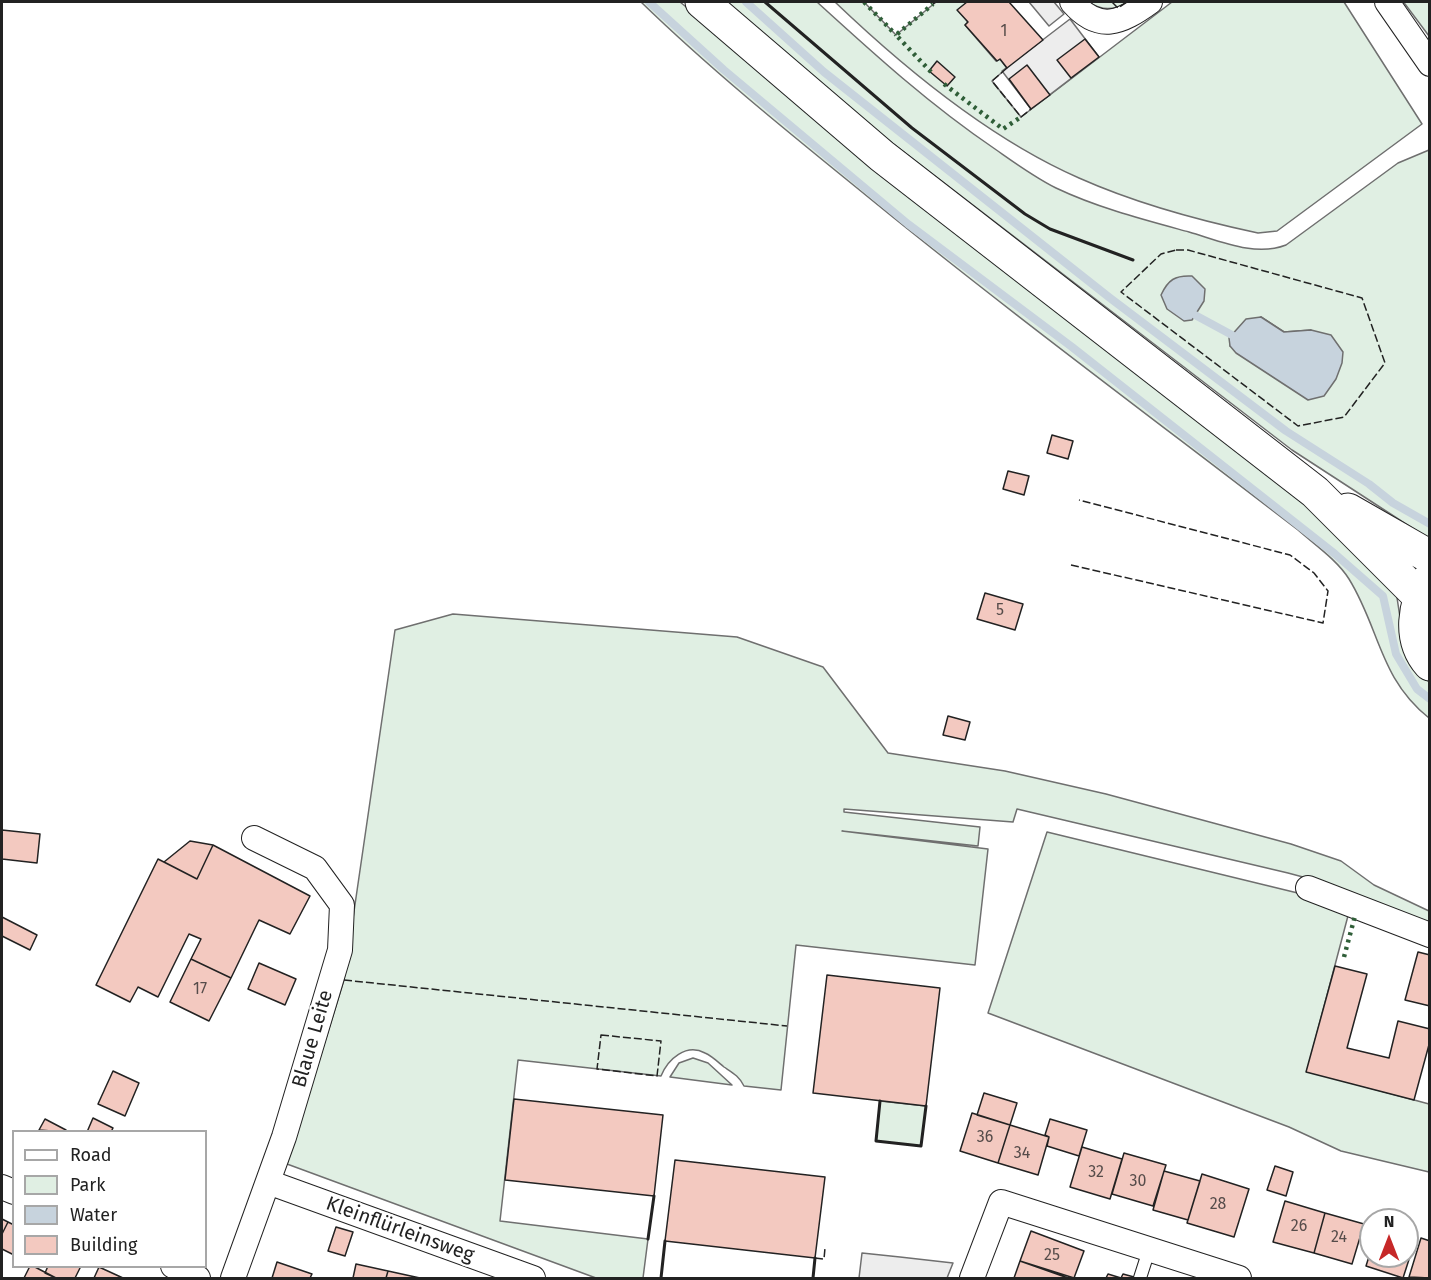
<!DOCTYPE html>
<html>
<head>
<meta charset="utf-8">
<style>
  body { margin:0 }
  #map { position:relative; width:1431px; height:1280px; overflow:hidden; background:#fff; font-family:"Fira Sans",sans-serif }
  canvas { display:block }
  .frame { position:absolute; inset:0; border:3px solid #222; pointer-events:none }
  .legend { position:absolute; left:12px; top:1130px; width:195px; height:138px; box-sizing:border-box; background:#fff; border:2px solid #a7a7a7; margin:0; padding:8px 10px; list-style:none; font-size:18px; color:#222 }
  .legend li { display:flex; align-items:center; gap:12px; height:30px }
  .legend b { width:30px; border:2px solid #a7a7a7 }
  .north { position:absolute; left:1359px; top:1208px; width:60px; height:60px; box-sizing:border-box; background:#fff; border:2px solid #a7a7a7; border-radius:50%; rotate:0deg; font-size:16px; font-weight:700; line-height:24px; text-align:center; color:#222 }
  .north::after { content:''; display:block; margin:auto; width:21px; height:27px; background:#c62828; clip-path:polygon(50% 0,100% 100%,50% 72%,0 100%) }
</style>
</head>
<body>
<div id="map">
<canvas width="1431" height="1280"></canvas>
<div class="frame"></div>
<ul class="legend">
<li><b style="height:8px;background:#fff"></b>Road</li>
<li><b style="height:16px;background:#e0efe3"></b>Park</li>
<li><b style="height:16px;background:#c7d3dd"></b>Water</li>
<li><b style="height:16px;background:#f3c9c0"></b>Building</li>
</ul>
<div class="north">N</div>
</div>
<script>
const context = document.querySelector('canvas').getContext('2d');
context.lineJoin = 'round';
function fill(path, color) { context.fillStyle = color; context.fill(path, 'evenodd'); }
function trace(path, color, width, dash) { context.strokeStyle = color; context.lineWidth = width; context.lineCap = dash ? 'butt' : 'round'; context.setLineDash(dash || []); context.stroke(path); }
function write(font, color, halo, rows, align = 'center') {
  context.font = font + ' "Fira Sans",sans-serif'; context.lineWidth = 4.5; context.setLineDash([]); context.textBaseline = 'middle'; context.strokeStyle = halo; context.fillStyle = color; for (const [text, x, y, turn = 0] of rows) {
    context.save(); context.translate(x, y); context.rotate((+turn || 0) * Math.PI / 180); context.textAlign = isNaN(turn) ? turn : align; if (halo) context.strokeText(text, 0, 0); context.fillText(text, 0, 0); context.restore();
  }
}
const green = new Path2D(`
  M641,2H680L1320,517L1396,591L1401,624L1415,667L1429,682V718C1379,678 1380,629 1349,579C1337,560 1315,545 1298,530C1151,417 1001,306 857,188C783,128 709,68 641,2Z
  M725,2H817C874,54 930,105 995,149C1015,163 1034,177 1056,188C1098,208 1145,220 1189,232C1220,241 1255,257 1286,245L1398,163L1429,150V539L1292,450L874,129ZM1261,317L1284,332L1311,330L1230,346L1232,335Z
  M835,2H864L896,35L936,2H967L958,10L968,22L965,25L996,61L1000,59L1007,68L992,81L1021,117L1172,2H1344L1422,124L1277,231L1258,233C1197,220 1135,203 1079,178C990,139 904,68 835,2Z
  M1089,2H1127C1114,11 1102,11 1089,2Z
  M1403,2H1429V36L1405,4Z
  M453,614L737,637L823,667L888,753L1005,771L1106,794L1291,844L1341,861L1374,885L1429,911V924L1329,884L1288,873L1017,809L1013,822L844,809V812L980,827L978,846L842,831L988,849L975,965L796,945L781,1090L744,1086C739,1076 733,1073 724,1067C718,1062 712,1056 705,1053C686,1043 668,1059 661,1076L518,1060L500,1221L648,1239L643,1278H596L287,1164L344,980L395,630Z
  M1047,832L1310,896L1349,912L1307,1071L1429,1104V1172L1341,1151L1289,1127L988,1013Z
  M693,1058L708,1063L732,1085L670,1077L679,1063Z
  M880,1101L926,1106L921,1146L876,1141Z`);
fill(green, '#e0efe3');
trace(green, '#6f6f6f', 1.5);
const parking = new Path2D(`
  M1029,2H1054L1064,14L1049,26Z
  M1070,19L1099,57L1031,109L1002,71Z
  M862,1253L900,1257L953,1263L947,1278H859Z`);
fill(parking, '#ededed');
trace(parking, '#6f6f6f', 1.5);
const water = new Path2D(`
  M1192,276L1205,289L1204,301L1192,320L1184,321L1167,309L1161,295C1168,280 1175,275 1192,276Z
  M1261,317L1284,332L1311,330L1331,335L1343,352L1342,363L1336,379L1324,396L1308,400L1236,353L1230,346L1229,338L1246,319Z`);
fill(water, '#c7d3dd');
trace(water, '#6f6f6f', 1.5);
trace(new Path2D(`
  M649,2L724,70L908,224L1072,347L1335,554L1383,596L1396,654L1417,689L1430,699
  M746,2L824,72L1110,298L1286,431L1369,484L1393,503L1430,524
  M1195,315L1232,335`), '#c7d3dd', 8);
const building = new Path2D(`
  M967,2H1009L1043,40L1007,68L1000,59L997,61L965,25L968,22L957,10Z
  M1085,39L1099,57L1071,78L1057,60Z
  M937,61L955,77L947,86L929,71Z
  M1027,65L1050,95L1031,109L1009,79Z
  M1052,435L1073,441L1068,459L1047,453Z
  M1008,471L1029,476L1024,495L1003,489Z
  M985,593L1023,604L1015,630L977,619Z
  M948,716L970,722L965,740L943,735Z
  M2,830L40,834L37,863L2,859Z
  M190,841L213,845L197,879L164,862Z
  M213,845L310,896L290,934L259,920L231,978L191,959L201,939L189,934L158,997L138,987L130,1002L96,985L158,859L197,879Z
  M2,917L37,935L30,950L2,936Z
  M1418,952L1430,955V1006L1405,1000Z
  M191,959L231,978L209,1021L170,1002Z
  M259,963L296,979L285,1005L248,989Z
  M1335,966L1367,974L1347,1048L1389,1058L1398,1021L1430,1029V1041L1414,1100L1306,1072Z
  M827,975L940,988L926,1106L813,1093Z
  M113,1071L139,1083L125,1116L98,1104Z
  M984,1093L1017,1103L1010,1125L977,1115Z
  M514,1099L663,1115L654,1196L505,1180Z
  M972,1113L1010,1125L998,1163L960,1151Z
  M93,1118L113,1128L111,1132H87Z
  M45,1119L66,1130L65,1132L39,1130Z
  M1050,1119L1087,1130L1079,1156L1047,1146L1049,1137L1045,1135Z
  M1010,1125L1049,1137L1038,1175L998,1163Z
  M1082,1147L1122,1159L1110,1199L1070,1187Z
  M1124,1153L1166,1165L1153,1206L1112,1194Z
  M675,1160L825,1177L815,1258L665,1241Z
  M1275,1166L1293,1172L1286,1196L1267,1190Z
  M1164,1171L1200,1181L1188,1220L1153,1210Z
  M1202,1174L1249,1189L1234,1237L1187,1223Z
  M1285,1201L1325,1213L1314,1253L1273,1242Z
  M1325,1213L1364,1224L1352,1264L1314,1253Z
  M2,1219L8,1222L2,1234Z
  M8,1222L14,1225V1255L2,1249V1234Z
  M336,1227L353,1232L345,1256L328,1251Z
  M1031,1231L1084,1251L1074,1278L1020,1261Z
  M1421,1238L1430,1241V1278L1409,1277Z
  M1407,1241L1414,1244L1403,1278L1366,1266L1371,1250V1256H1407Z
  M1020,1261L1068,1278H1014Z
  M277,1262L312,1274L310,1278H272Z
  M356,1264L388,1271L386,1278H353Z
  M30,1266H33L56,1278H24Z
  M48,1266H81L75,1278H56L45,1273Z
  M99,1267L123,1278H94Z
  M388,1271L420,1278H386Z
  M1108,1274L1121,1278L1123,1274L1134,1277V1278H1106Z`);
fill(building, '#f3c9c0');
trace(building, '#222', 1.5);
const lane = new Path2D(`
  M1140,1278L1149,1250`);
const street = new Path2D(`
  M1072,2C1099,33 1121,23 1150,2
  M1387,2L1430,64
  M1308,888L1430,935
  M268,1182L533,1278
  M2,1187L14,1192
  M173,1266L198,1278
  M233,1278L284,1137L340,950L342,905L315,868L254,838
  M972,1278L1001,1202L1239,1278`);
const primary = new Path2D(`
  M702,2L882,156L1315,492L1419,596
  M1348,510L1430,557
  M1430,578C1414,604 1408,639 1430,664`);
trace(lane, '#222', 14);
trace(street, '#222', 26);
trace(primary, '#222', 35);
trace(lane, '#fff', 12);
trace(street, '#fff', 24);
trace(primary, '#fff', 33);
trace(new Path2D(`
  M864,2L896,35
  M931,72L896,35L933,4
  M944,84L1003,129L1021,117
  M1344,957L1355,916`), '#2f5e38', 4.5, [3, 4.5]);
trace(new Path2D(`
  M1112,2L1118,8L1127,2
  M933,4L936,2
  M1007,68L992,81L1021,117L1031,109
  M1176,250H1188L1362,298L1385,363L1344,417L1298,426L1121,292L1161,254Z
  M1071,565L1323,623L1328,591L1314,573L1290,555L1079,500
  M344,980L787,1026
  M601,1035L661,1041L657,1076L597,1069Z
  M815,1258L824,1259L825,1248`), '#222', 1.5, [8, 3]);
trace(new Path2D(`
  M765,2L912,128L1025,214L1050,229L1133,260
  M880,1101L876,1141L921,1146L926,1106
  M648,1239L654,1196
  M661,1278L665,1241
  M813,1278L815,1258`), '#222', 3);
write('16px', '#564c4a', null, [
  ["1",1004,32],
  ["5",1000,611],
  ["17",200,990],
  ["36",985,1138],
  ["34",1022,1154],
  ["32",1096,1173],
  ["30",1138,1182],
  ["28",1218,1205],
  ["26",1299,1227],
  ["24",1339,1238],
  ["25",1052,1256]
]);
write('20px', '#222', '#fff', [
  ["Blaue Leite",313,1039,-74],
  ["Kleinflürleinsweg",400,1230,20]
]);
</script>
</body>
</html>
